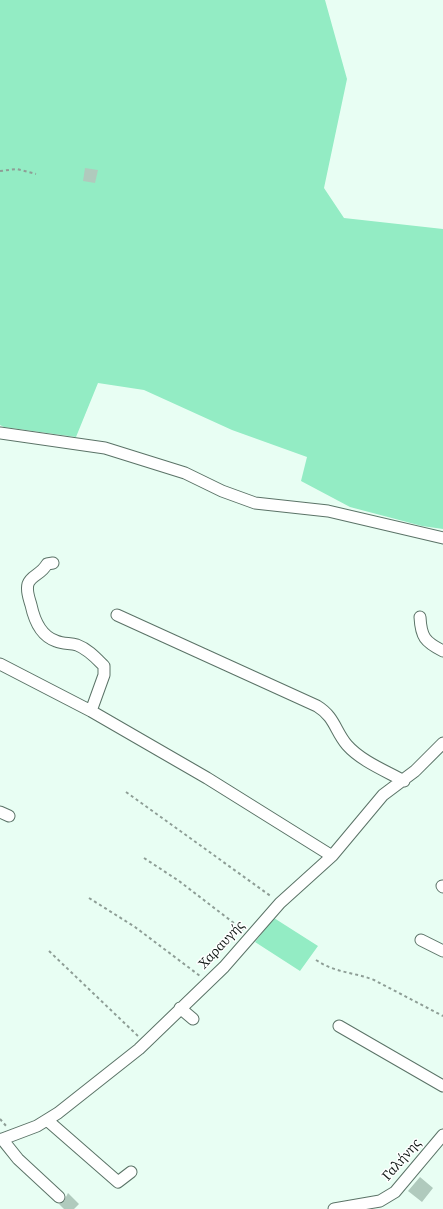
<!DOCTYPE html>
<html>
<head>
<meta charset="utf-8">
<style>
  body { margin:0 }
  canvas { display:block; background:#e8fef3 }
</style>
</head>
<body>
<canvas width="443" height="1209"></canvas>
<script>
const context = document.querySelector('canvas').getContext('2d');
context.lineJoin = 'round';
function fill(path, color) { context.fillStyle = color; context.fill(path, 'evenodd'); }
function trace(path, color, width, dash) { context.strokeStyle = color; context.lineWidth = width; context.lineCap = dash ? 'butt' : 'round'; context.setLineDash(dash || []); context.stroke(path); }
function write(font, color, halo, rows, align = 'center') {
  context.font = font + ' "Source Serif 4",serif'; context.lineWidth = 3; context.setLineDash([]); context.textBaseline = 'middle'; context.strokeStyle = halo; context.fillStyle = color; for (const [text, x, y, turn = 0] of rows) {
    context.save(); context.translate(x, y); context.rotate((+turn || 0) * Math.PI / 180); context.textAlign = isNaN(turn) ? turn : align; if (halo) context.strokeText(text, 0, 0); context.fillText(text, 0, 0); context.restore();
  }
}
fill(new Path2D(`
  M0,0H325L347,79L324,188L344,218L443,229V529L422,526L350,507L301,481L307,457L232,430L144,390L98,383L76,437L4,427L0,425Z
  M274,918L318,946L300,971L255,942Z`), '#93ecc4');
fill(new Path2D(`
  M85,168L98,170L95,183L83,181Z
  M420,1177L433,1188L422,1202L408,1191Z
  M68,1193L79,1204L74,1209H64L59,1204L64,1201Z`), '#b0cabd');
const minor = new Path2D(`
  M0,433L105,448L185,473L222,491L255,503L328,511L443,538
  M53,563L47,564C41,575 31,575 28,584C26,591 29,598 31,605C34,619 41,636 56,641C63,644 70,643 77,645C88,649 96,658 104,666V675L91,711
  M117,615L317,706C335,717 335,731 347,745C361,761 386,771 404,781
  M420,617C421,637 425,642 443,651
  M0,664L91,711L207,778L332,856
  M0,812L9,816
  M442,886L443,887
  M421,940L443,951
  M180,1008L193,1019
  M339,1026L443,1086
  M47,1120L118,1182L131,1172
  M2,1139L18,1159L59,1197
  M0,1140L37,1126L58,1113L139,1049L224,967L280,903L332,856L383,795L415,771L443,743
  M334,1209L380,1201L395,1192L443,1135`);
trace(minor, '#5b7367', 13);
trace(new Path2D(`
  M0,171L17,169L36,174
  M126,792L272,897
  M144,858L179,881L243,930
  M89,898L135,927L200,976
  M49,951L138,1036
  M316,960C335,973 354,972 374,980L443,1016
  M0,1119L7,1127`), '#8e9e96', 2, [3, 3]);
trace(minor, '#fff', 11);
write('14px', '#111a16', '#fff', [
  ["Χαραυγής",222,945,-47],
  ["Γαλήνης",402,1160,-49]
]);
</script>
</body>
</html>
